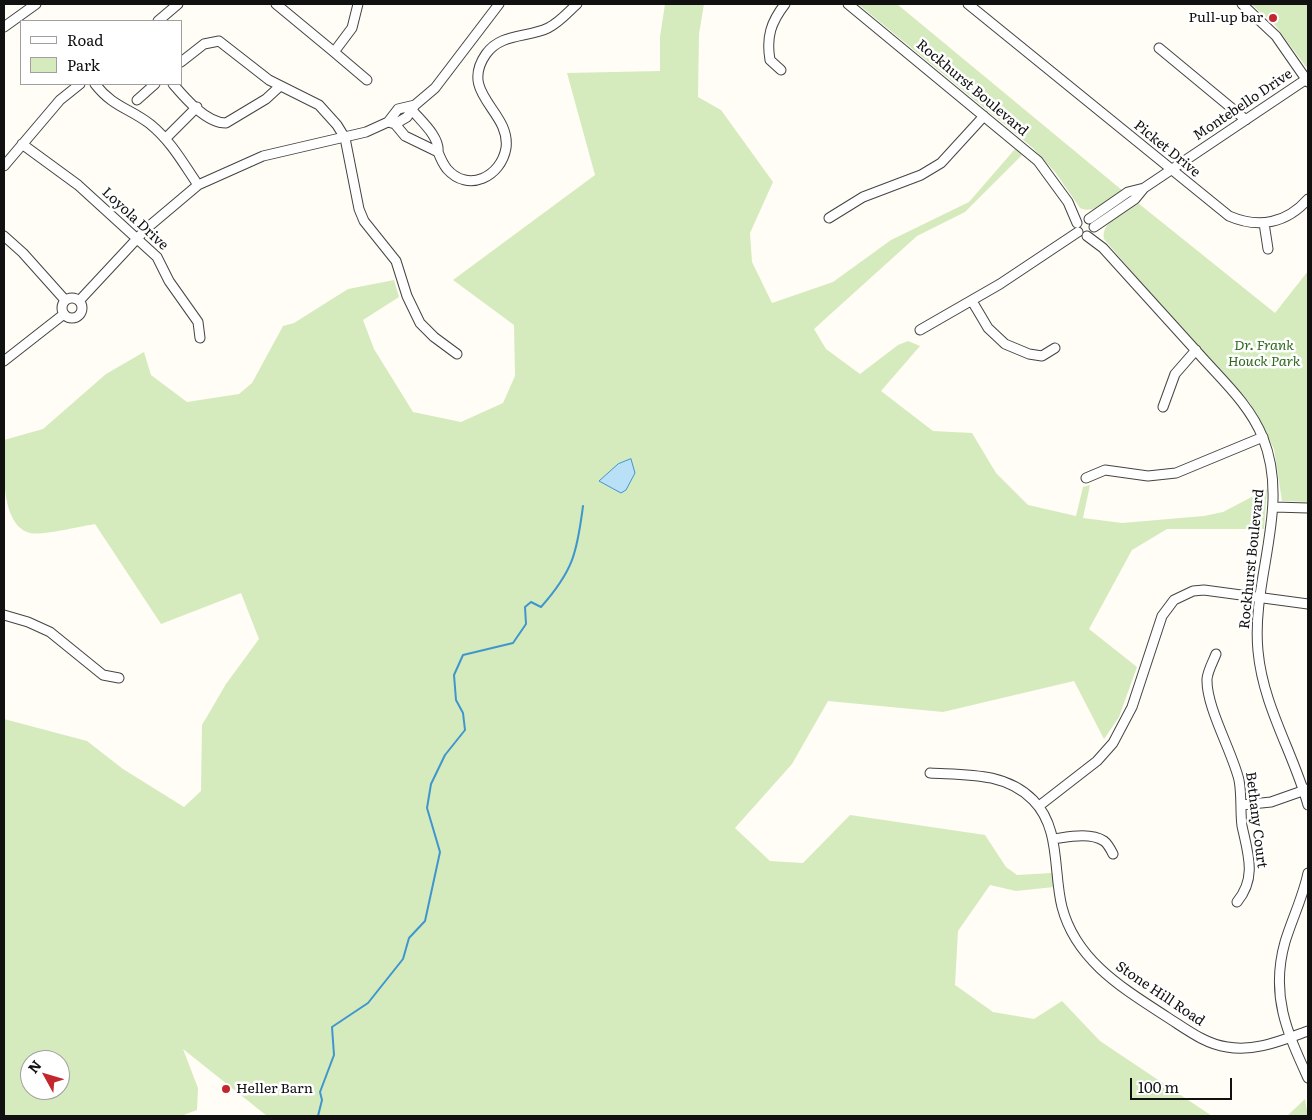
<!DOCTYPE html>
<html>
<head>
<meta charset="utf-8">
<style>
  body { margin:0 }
  #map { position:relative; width:1312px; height:1120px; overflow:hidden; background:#fffdf5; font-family:Literata,serif }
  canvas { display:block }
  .frame { position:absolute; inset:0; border:5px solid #111; pointer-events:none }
  .legend { position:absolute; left:20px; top:20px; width:162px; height:65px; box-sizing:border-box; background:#fff; border:1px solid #a0a0a0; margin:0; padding:6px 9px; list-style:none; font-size:15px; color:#111 }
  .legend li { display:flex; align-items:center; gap:10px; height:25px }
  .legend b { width:25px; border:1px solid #a0a0a0 }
  .north { position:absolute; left:20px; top:1050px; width:50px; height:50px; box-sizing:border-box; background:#fff; border:1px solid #a0a0a0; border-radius:50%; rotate:309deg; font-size:14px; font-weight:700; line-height:20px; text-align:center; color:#111 }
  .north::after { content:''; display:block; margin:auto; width:18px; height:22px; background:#c4262e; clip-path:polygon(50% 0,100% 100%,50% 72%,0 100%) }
  .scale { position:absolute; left:1130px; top:1078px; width:102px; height:22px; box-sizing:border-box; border:2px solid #111; border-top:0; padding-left:6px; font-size:15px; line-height:18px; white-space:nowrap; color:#111; -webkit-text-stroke:4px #fff; paint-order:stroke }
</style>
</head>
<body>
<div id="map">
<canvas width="1312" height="1120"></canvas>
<div class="frame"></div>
<ul class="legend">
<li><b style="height:6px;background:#fff"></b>Road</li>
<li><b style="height:14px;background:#d5ebbd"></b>Park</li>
</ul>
<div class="north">N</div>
<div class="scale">100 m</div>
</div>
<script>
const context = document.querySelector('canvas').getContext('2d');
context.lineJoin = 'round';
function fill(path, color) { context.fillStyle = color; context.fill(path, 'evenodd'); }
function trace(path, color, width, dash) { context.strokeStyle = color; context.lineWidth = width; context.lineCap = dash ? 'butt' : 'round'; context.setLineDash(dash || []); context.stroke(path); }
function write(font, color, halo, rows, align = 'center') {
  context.font = font + ' Literata,serif'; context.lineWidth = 5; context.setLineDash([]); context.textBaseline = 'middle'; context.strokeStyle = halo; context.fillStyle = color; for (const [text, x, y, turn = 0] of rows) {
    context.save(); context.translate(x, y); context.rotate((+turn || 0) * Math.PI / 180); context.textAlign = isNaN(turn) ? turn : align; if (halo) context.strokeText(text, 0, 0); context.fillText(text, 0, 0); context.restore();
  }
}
fill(new Path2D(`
  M665,4H704L699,34L698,97L721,110L773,182L750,233L752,262L772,303L833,282L891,240L969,202L1015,149L1022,155L965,212L917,236L814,329L826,349L860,374L898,345L908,341L920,346L881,391L933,431L972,433L996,473L1028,505L1076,516L1083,487L1090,485L1083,518L1122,523L1204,516L1223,512L1267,489L1264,529H1167L1132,550L1089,629L1137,667L1119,717L1104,739L1074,681L943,712L828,701L792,764L735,828L770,861L803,863L850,815L985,835L1006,867L1017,875L1052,873L1054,887L1016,891L990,885L958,931L955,985L993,1012L1034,1019L1062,1001L1100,1041L1212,1116H267L183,1049L198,1088L197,1110L181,1116H4V719L87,741L123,769L184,807L201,791L202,725L226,684L259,639L241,593L161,624L95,524C82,526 41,536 30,533C0,525 4,468 4,440L43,429L106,374L144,352L151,375L187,402L239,394L252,383L283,326L294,323L348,289L394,280L399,297L363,320L374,349L413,412L461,422L503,403L515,376L514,325L453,280L595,175L567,73L660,71V37ZM30,1060H60V1090H30Z
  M858,4H897L1123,191C1110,199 1095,215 1080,208L1055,172L1033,148Z
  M1251,4H1308V67H1306L1275,25Z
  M1138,203L1275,313L1308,271V502L1282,501L1274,449L1250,403L1172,319L1104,239C1100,222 1125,212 1138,203Z
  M1305,1099L1308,1116H1287Z`), '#d5ebbd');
const water = new Path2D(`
  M631,459L635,473L626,490L621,493L599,481L618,464Z`);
fill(water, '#b9e0f7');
trace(water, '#3f96cf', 1);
trace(new Path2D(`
  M318,1116L322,1100L320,1092L334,1055L332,1027L368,1003L403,959L409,938L425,921L440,852L427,808L431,784L445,755L465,730L463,713L456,700L454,675L463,655L513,643L526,624L525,607L531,602L541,607C573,571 577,553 583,506`), '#3f96cf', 2);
const minor = new Path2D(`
  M276,4L334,52L352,28L358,4
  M848,4L1038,161L1068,202L1077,223
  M968,4L1229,216C1259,229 1287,223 1308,199
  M1242,4L1276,36L1308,82
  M158,21L178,4
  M4,27L36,4
  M1159,48L1246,120
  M334,52L367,80
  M181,62L204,44L219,41L269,80L319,105L337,125L345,138L359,209L364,221L396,261L407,296L420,323L434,337L457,354
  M781,70L770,60C766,37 771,22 785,4
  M95,84C113,107 129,108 150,124C171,141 183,163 198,185
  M173,84C185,98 206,123 226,123L266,99L279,87
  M137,100L155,84
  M412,110C421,121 440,137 438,152C440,157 443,164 447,169C468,193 501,177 506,148C511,111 458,94 486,54C501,33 527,38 548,28C560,22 568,12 577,4
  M388,122L395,124L407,117L415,105L435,88L499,4
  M395,124L405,136L438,152
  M166,138L197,107
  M22,144L78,185L157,257L169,281L198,322L200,338
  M4,166L60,100L80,84
  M829,218L863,197L921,175L941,163L984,116
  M1089,219L1128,192L1144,188
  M1264,223L1268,249
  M1094,227L1135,199L1144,188L1308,78
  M4,236L23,253L65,300
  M1087,236L1103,248C1135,283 1167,319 1199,354C1222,380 1250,405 1263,438C1291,508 1251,579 1258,651C1263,706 1293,752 1308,805
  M62 308a10 10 0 1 1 20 0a10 10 0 1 1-20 0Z
  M79,301L147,228L198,185L263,156L366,132L388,122L398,109L415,105
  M972,301L988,328L1005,344L1029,354L1042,356L1055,348
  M920,330L1000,284L1078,232
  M4,361L64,314
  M1163,407L1175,374L1196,350
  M1086,478L1105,470L1148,476L1176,473L1263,437
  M1274,507L1308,508
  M4,615L28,622L50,632L103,675L119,678
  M1216,654C1213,662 1208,670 1207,679C1206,707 1232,751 1239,780C1242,796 1240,811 1242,826C1248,854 1257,878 1237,902
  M930,773C966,775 1005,772 1033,800C1061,828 1053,872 1062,907C1076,961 1124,989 1167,1017C1186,1029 1205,1044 1227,1047C1256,1052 1282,1040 1308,1031
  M1242,805L1271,802L1308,789
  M1039,806L1097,761L1113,743L1132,707L1162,616L1174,600L1193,591L1204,590L1308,604
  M1053,839C1068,837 1090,832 1104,841C1108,844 1111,850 1113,854
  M1308,873C1303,897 1292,919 1285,942C1270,995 1287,1032 1308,1078`);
trace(minor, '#444', 11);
trace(minor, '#fff', 9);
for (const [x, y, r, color] of [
  [1273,18,5,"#c4262e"],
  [226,1089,5,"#c4262e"]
]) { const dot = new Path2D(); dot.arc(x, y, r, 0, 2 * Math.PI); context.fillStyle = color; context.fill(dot); trace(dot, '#fff', 2); }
write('14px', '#111', '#fff', [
  ["Pull-up bar",1263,18],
  ["Heller Barn",236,1089,"left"]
], 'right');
write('14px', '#111', '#fff', [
  ["Rockhurst Boulevard",972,88,40],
  ["Montebello Drive",1243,105,-34],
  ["Picket Drive",1167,149,39],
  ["Loyola Drive",135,219,43],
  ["Rockhurst Boulevard",1252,559,-84],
  ["Bethany Court",1256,820,83],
  ["Stone Hill Road",1160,994,34]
]);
write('italic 14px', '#2f6b1f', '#fff', [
  ["Dr. Frank",1264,346],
  ["Houck Park",1264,362]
]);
</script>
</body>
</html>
